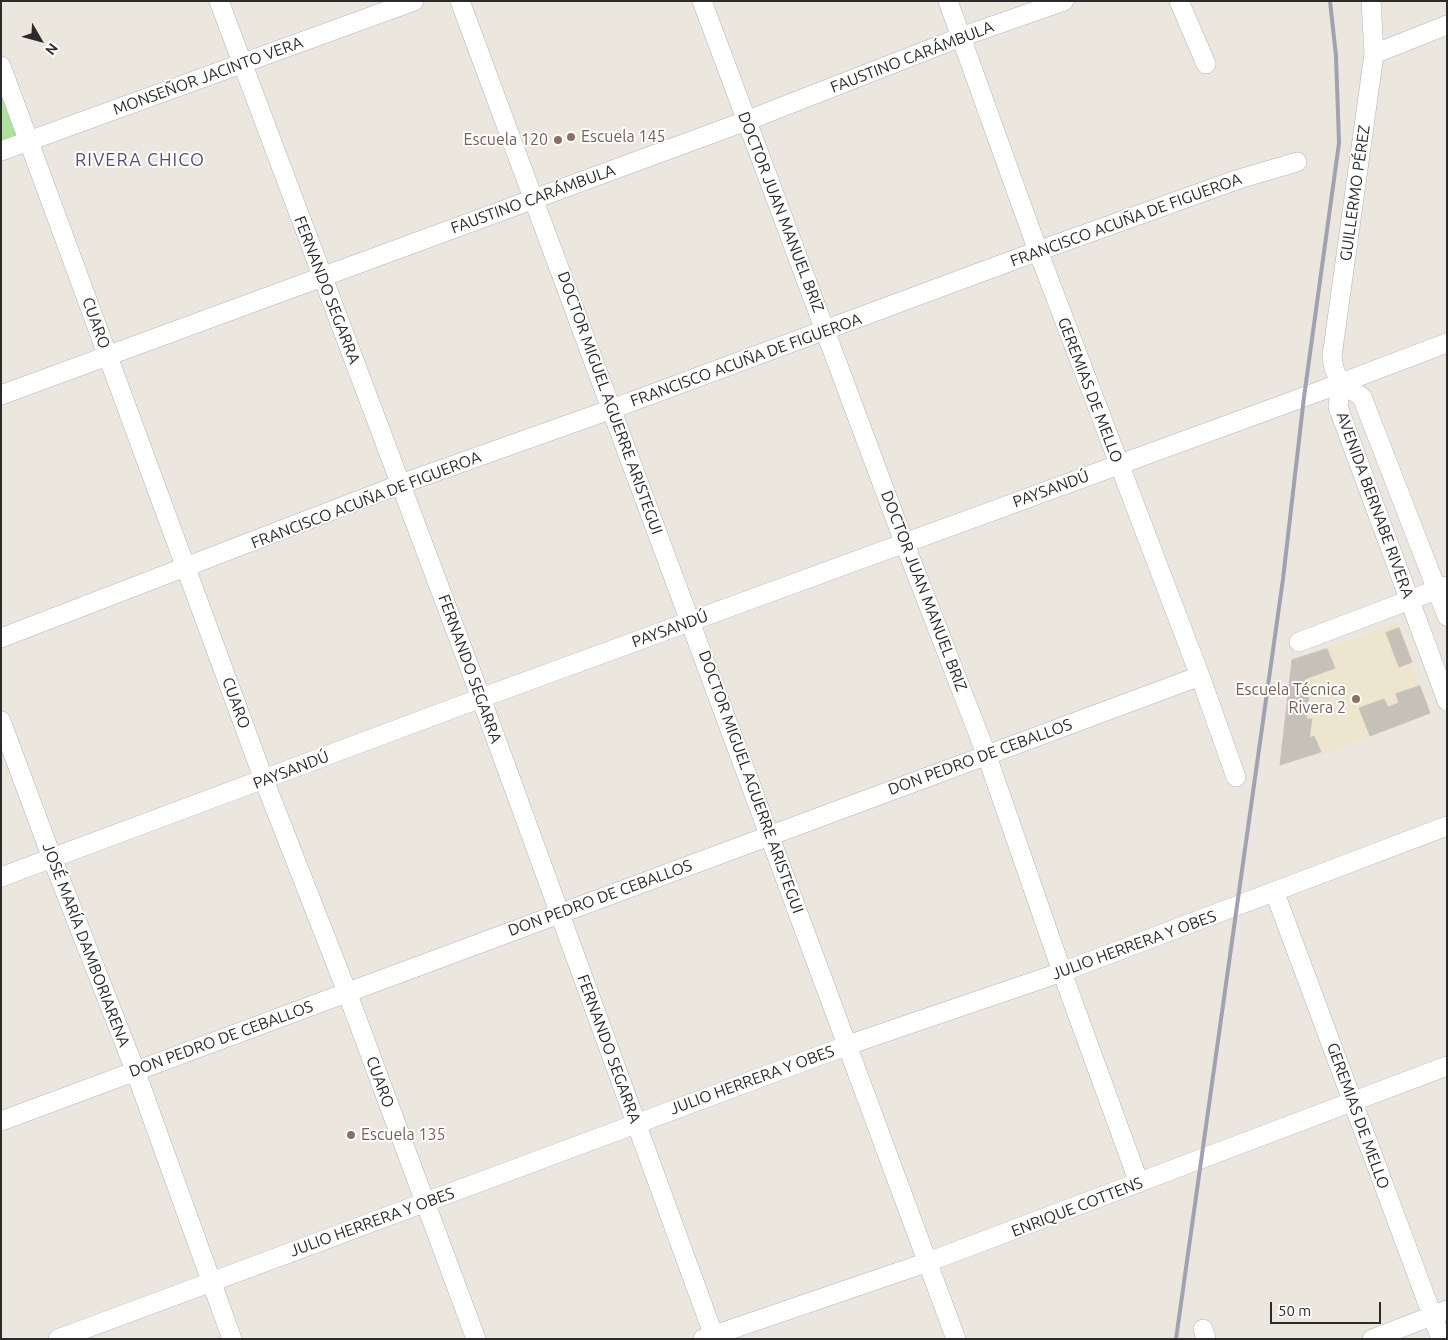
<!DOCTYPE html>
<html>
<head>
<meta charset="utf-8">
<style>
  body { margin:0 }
  #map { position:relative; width:1448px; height:1340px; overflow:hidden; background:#ece7de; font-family:Ubuntu,sans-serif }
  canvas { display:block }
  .frame { position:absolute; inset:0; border:2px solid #2b2b2b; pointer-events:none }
  .north { position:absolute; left:15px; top:15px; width:50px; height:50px; -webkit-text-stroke:4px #fff; paint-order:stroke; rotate:128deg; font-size:14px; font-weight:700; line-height:20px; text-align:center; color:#2b2b2b }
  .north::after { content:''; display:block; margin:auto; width:18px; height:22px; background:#2b2b2b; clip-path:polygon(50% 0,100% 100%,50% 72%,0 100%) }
  .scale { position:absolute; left:1270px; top:1302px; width:111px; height:22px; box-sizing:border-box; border:2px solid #2b2b2b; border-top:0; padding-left:6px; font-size:15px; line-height:18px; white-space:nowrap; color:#2b2b2b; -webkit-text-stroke:4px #fff; paint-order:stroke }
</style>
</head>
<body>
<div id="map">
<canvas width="1448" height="1340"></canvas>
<div class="frame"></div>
<div class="north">N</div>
<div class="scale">50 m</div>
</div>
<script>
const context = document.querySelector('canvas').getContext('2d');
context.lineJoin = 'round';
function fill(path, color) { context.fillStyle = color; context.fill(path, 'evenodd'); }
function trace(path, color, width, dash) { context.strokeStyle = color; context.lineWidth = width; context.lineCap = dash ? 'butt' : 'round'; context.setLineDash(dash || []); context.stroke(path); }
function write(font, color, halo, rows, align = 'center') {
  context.font = font + ' Ubuntu,sans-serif'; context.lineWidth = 4; context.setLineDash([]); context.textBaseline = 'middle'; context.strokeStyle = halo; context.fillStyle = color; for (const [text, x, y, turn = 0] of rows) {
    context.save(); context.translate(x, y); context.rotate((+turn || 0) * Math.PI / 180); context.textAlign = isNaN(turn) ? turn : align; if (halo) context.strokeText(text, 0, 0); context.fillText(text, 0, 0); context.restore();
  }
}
fill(new Path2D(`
  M1397,623L1430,713L1322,755L1320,752L1280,765L1292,660Z`), '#ede5ce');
fill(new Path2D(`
  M1,92L18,139L1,145Z`), '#afe19c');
const building = new Path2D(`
  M1399,628L1412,662L1399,667L1386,633Z
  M1327,649L1335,668L1305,679L1304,684L1310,685L1306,719H1312L1309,738L1314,736L1321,752L1280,765L1292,660Z
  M1420,686L1430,713L1370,736L1359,708L1384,699L1388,707L1399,703L1396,694Z`);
fill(building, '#c5c1b9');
trace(building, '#c8c3b7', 1);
const minor = new Path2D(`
  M219,1L481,698L715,1339
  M460,1L956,1339
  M702,1L904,542L987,756L1062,972L1139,1183
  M948,1L1038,251L1200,676L1236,777
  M1179,1L1206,64
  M1371,1L1374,54L1332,356C1334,380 1343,384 1362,397L1447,616
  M1374,54L1447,25
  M1,66L264,780L347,992L476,1339
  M1,151L414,1
  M1341,383L1338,407L1447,701
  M1,395L746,121L961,37L1064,1
  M1,638L401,484L612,409L1038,251L1239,179L1297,162
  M1299,642L1447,586
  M1,721L52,858L135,1070L232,1339
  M1,877L481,698L1304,397L1447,343
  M1275,893L1441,1339
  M1,1121L1200,676
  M1203,1329L1206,1339
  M58,1339L848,1045L1062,972L1447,826
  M703,1339L928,1262L1447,1066
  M1372,1339L1447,1310`);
trace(minor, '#b1b3be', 20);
trace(minor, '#fff', 19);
trace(new Path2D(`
  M1176,1339L1283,579L1304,397L1339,143L1336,56L1330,1`), '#a0a2b4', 4);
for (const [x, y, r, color] of [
  [571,137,5,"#8d6e63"],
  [558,140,5,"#8d6e63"],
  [1356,699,5,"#8d6e63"],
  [351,1135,5,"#8d6e63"]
]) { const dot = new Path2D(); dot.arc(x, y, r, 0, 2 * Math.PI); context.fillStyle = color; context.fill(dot); trace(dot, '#fff', 2); }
write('16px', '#2b2b2b', '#fff', [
  ["FAUSTINO CARÁMBULA",912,57,-21],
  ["MONSEÑOR JACINTO VERA",208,76,-20],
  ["GUILLERMO PÉREZ",1355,193,-82],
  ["FAUSTINO CARÁMBULA",533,199,-20],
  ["DOCTOR JUAN MANUEL BRIZ",781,212,69],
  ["FRANCISCO ACUÑA DE FIGUEROA",1126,220,-20],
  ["FERNANDO SEGARRA",327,290,69],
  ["CUARO",96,323,70],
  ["FRANCISCO ACUÑA DE FIGUEROA",746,360,-20],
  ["GEREMIAS DE MELLO",1090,390,69],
  ["DOCTOR MIGUEL AGUERRE ARISTEGUI",610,403,70],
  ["PAYSANDÚ",1051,489,-20],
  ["FRANCISCO ACUÑA DE FIGUEROA",366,500,-21],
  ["AVENIDA BERNABE RIVERA",1375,505,70],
  ["DOCTOR JUAN MANUEL BRIZ",924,591,69],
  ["PAYSANDÚ",670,629,-20],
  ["FERNANDO SEGARRA",470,669,70],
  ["CUARO",236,703,70],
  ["DON PEDRO DE CEBALLOS",980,757,-20],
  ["PAYSANDÚ",291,770,-21],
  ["DOCTOR MIGUEL AGUERRE ARISTEGUI",751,782,70],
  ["DON PEDRO DE CEBALLOS",600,898,-20],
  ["JOSÉ MARÍA DAMBORIARENA",86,945,69],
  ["JULIO HERRERA Y OBES",1134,945,-20],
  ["DON PEDRO DE CEBALLOS",221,1039,-20],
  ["FERNANDO SEGARRA",609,1049,70],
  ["JULIO HERRERA Y OBES",752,1080,-20],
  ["CUARO",380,1082,70],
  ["GEREMIAS DE MELLO",1358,1116,70],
  ["ENRIQUE COTTENS",1077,1207,-21],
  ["JULIO HERRERA Y OBES",372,1222,-20]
]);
write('16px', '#785e54', '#fff', [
  ["Escuela 145",581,137],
  ["Escuela 120",548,140,"right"],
  ["Escuela Técnica",1346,690,"right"],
  ["Rivera 2",1346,708,"right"],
  ["Escuela 135",361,1135]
], 'left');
context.letterSpacing = '1px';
write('18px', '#4d517a', '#fff', [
  ["RIVERA CHICO",140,160]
]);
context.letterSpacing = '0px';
</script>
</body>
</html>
